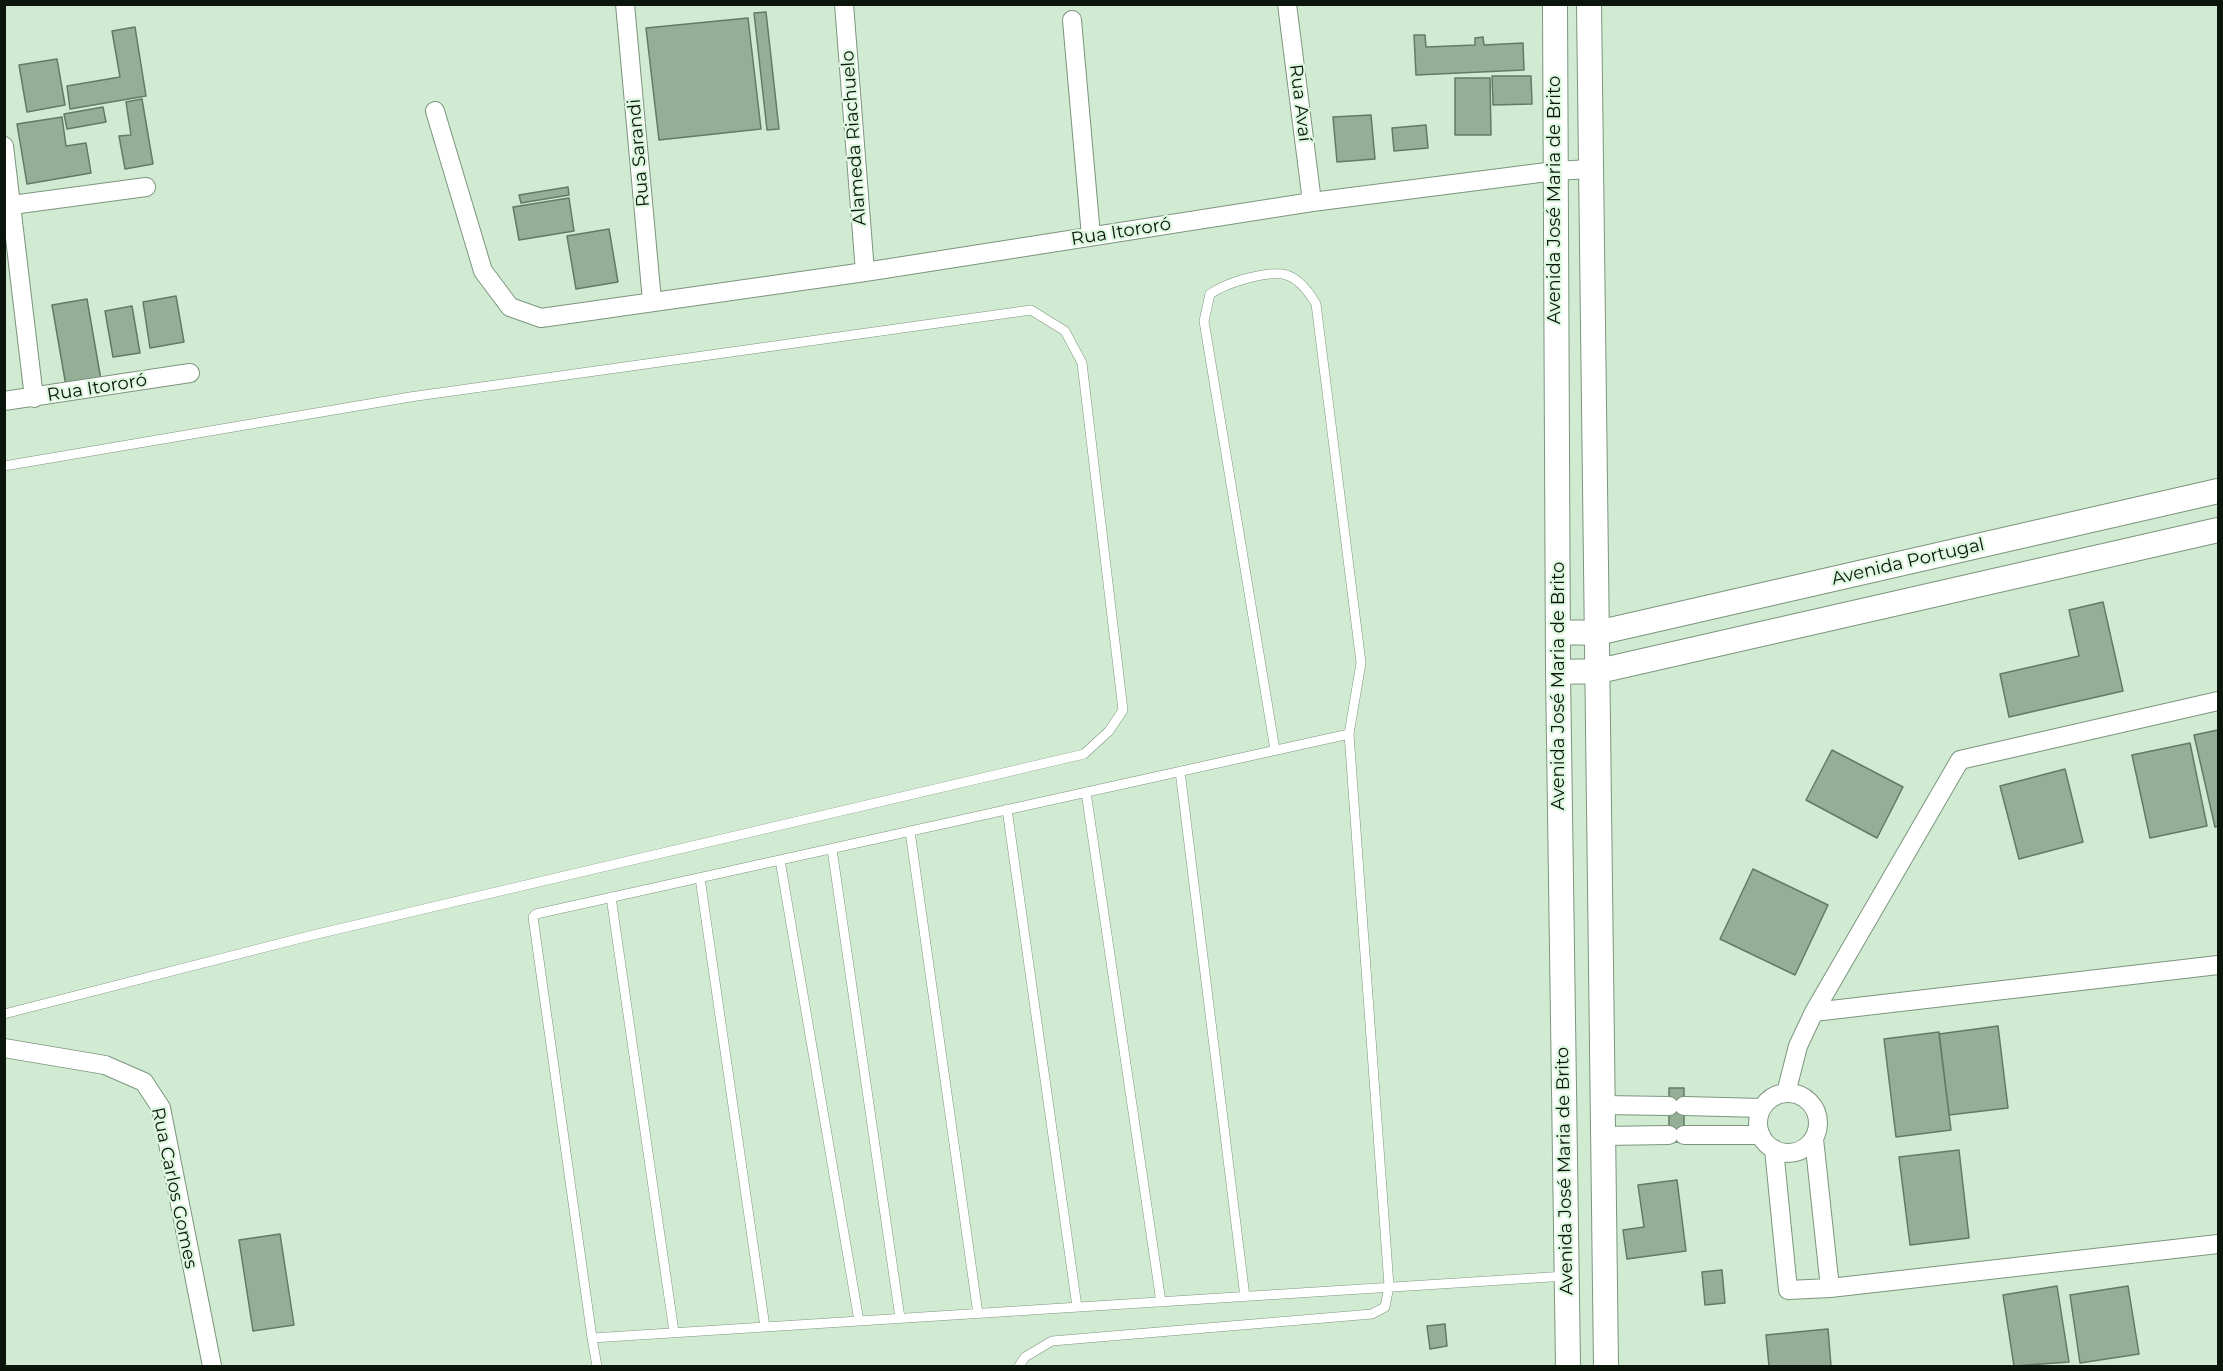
<!DOCTYPE html>
<html>
<head>
<meta charset="utf-8">
<style>
  body { margin:0 }
  #map { position:relative; width:2223px; height:1371px; overflow:hidden; background:#d0ebd2; font-family:Montserrat,sans-serif }
  canvas { display:block }
  .frame { position:absolute; inset:0; border:6px solid #0b150c; pointer-events:none }
</style>
</head>
<body>
<div id="map">
<canvas width="2223" height="1371"></canvas>
<div class="frame"></div>
</div>
<script>
const context = document.querySelector('canvas').getContext('2d');
context.lineJoin = 'round';
function fill(path, color) { context.fillStyle = color; context.fill(path, 'evenodd'); }
function trace(path, color, width, dash) { context.strokeStyle = color; context.lineWidth = width; context.lineCap = dash ? 'butt' : 'round'; context.setLineDash(dash || []); context.stroke(path); }
function write(font, color, halo, rows, align = 'center') {
  context.font = font + ' Montserrat,sans-serif'; context.lineWidth = 4.5; context.setLineDash([]); context.textBaseline = 'middle'; context.strokeStyle = halo; context.fillStyle = color; for (const [text, x, y, turn = 0] of rows) {
    context.save(); context.translate(x, y); context.rotate((+turn || 0) * Math.PI / 180); context.textAlign = isNaN(turn) ? turn : align; if (halo) context.strokeText(text, 0, 0); context.fillText(text, 0, 0); context.restore();
  }
}
const building = new Path2D(`
  M766,12L779,129L767,130L754,13Z
  M748,18L761,129L659,140L646,28Z
  M135,27L146,96L70,109L67,86L120,77L112,31Z
  M1414,35H1425L1426,47L1475,45V38L1483,37L1484,45L1523,43L1524,70L1416,75Z
  M57,59L65,105L27,112L19,65Z
  M1492,76H1531L1532,104L1493,105Z
  M1455,78H1490L1491,135H1455Z
  M142,99L153,164L125,169L119,136L131,135L126,102Z
  M103,107L106,122L67,129L64,114Z
  M1371,115L1375,159L1337,162L1333,117Z
  M62,117L66,146L86,143L91,173L27,184L17,124Z
  M1426,125L1428,148L1394,151L1392,128Z
  M568,187L569,195L521,203L519,195Z
  M569,198L574,231L519,240L513,207Z
  M609,229L618,282L576,289L567,236Z
  M176,296L184,342L150,348L143,302Z
  M87,299L101,380L66,386L52,305Z
  M132,306L140,353L113,357L105,311Z
  M2103,602L2123,691L2009,717L2000,674L2079,656L2069,610Z
  M2218,730V826L2215,827L2194,735Z
  M2190,743L2207,826L2150,838L2132,755Z
  M1832,750L1903,787L1877,838L1806,800Z
  M2065,769L2083,842L2019,859L2000,786Z
  M1753,869L1828,905L1795,975L1720,939Z
  M1998,1026L2008,1108L1949,1115L1939,1034Z
  M1939,1032L1951,1130L1896,1137L1884,1039Z
  M1669,1088H1684V1142H1669Z
  M1959,1150L1969,1238L1910,1245L1899,1157Z
  M1677,1180L1686,1251L1627,1259L1623,1230L1644,1227L1638,1185Z
  M280,1234L294,1325L253,1331L239,1240Z
  M1722,1270L1725,1303L1705,1305L1702,1272Z
  M2057,1286L2069,1362L2014,1366L2003,1295Z
  M2128,1286L2139,1354L2080,1363L2070,1295Z
  M1445,1324L1447,1346L1430,1349L1427,1326Z
  M1828,1329L1831,1366H1769L1766,1335Z`);
fill(building, '#95af97');
trace(building, '#627b64', 1.5);
const lane = new Path2D(`
  M4,466L410,397L1031,310L1065,331L1082,363L1123,710L1109,731L1084,754L313,935L4,1014
  M1349,734L536,914L533,917L592,1338L1566,1276
  M1180,771L1245,1297
  M1086,792L1161,1302
  M1007,809L1077,1307
  M910,831L978,1314
  M832,849L900,1318
  M780,860L859,1321
  M700,878L765,1327
  M611,897L674,1332
  M592,1338L597,1366
  M1019,1366L1025,1357L1052,1341L1372,1314L1385,1307L1389,1286L1349,734L1361,663L1316,304C1309,292 1297,276 1282,274C1261,272 1226,283 1210,294L1204,321L1275,750`);
const street = new Path2D(`
  M625,4L652,301
  M844,4L865,272
  M1287,4L1312,202
  M1072,20L1091,236
  M435,111L483,271L510,307L541,318L865,272L1312,202L1555,171L1590,169
  M4,146L34,398
  M12,205L146,187
  M4,401L190,373
  M1814,1012L2218,965
  M4,1048L105,1065L144,1082L161,1108L212,1366
  M1786,1093L1798,1046L1814,1012L1960,760L2218,701
  M1758 1123a30 30 0 1 1 60 0a30 30 0 1 1-60 0Z
  M1603,1105L1669,1106
  M1684,1106L1762,1108
  M1684,1135H1761
  M1604,1136L1669,1135
  M1814,1139L1830,1288
  M1774,1149L1788,1290L1830,1288L2218,1244`);
const secondary = new Path2D(`
  M1555,4L1558,672L1568,1366
  M1589,4L1606,1366
  M1559,632L1597,633L2218,491
  M1558,672L1599,671L2218,530`);
trace(lane, '#7c957e', 10);
trace(street, '#7c957e', 20);
trace(secondary, '#7c957e', 26);
trace(lane, '#fff', 9);
trace(street, '#fff', 18);
trace(secondary, '#fff', 24);
write('18px', '#0b150c', '#ddf8df', [
  ["Rua Avaí",1300,103,83],
  ["Alameda Riachuelo",854,138,-94],
  ["Rua Sarandi",639,153,-95],
  ["Avenida José Maria de Brito",1555,200,-90],
  ["Rua Itororó",1121,232,-9],
  ["Rua Itororó",97,388,-9],
  ["Avenida Portugal",1908,562,-13],
  ["Avenida José Maria de Brito",1559,686,-90],
  ["Avenida José Maria de Brito",1565,1171,-91],
  ["Rua Carlos Gomes",174,1188,78]
]);
</script>
</body>
</html>
